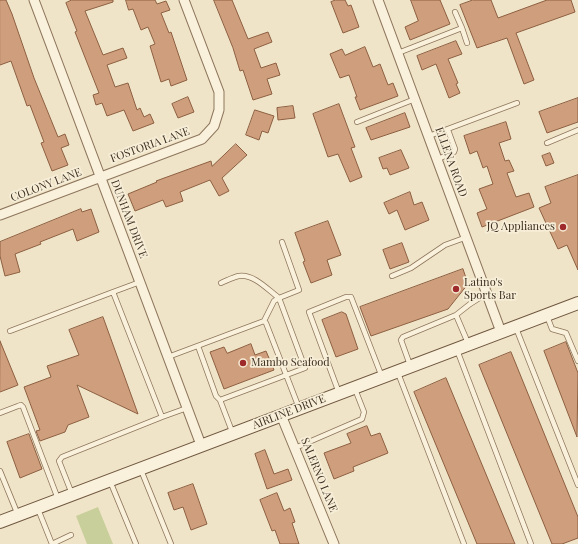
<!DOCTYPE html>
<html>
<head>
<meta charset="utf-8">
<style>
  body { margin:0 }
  canvas { display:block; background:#f0e4c8 }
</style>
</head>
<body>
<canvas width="578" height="544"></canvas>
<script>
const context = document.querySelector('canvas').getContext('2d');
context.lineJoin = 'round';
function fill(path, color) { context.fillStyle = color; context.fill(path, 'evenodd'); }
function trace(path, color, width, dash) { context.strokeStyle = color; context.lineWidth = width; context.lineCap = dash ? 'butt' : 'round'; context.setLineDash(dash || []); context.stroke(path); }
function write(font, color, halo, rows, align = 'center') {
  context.font = font + ' "Playfair Display",serif'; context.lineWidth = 3.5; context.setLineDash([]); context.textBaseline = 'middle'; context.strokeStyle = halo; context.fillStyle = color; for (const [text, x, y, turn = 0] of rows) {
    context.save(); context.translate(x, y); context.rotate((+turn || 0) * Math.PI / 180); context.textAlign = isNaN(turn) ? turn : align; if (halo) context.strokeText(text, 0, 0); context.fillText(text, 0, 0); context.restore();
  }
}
fill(new Path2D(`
  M98,507L113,544H87L76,516Z`), '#c9cf9b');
const building = new Path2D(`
  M0,0H6L12,14L34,78L58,137L65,134L69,145L61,148L68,165L52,171L41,143L44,142L30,105L27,106L11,61L0,65Z
  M72,0H113V2L85,11L103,55L123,48L127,58L107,65L115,87L128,83L137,110L140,108L144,117L150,114L154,123L133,131L124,110L107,116L102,103L96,105L93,95L99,93L75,32L77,31L66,3Z
  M126,0H155L157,4L166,1L170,10L161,13L169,33L171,32L187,80L171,86L169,79L161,82L150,46L155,44L148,27L141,30L133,9L129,10Z
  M214,0H232L248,39L268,32L272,42L254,49L261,68L276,63L280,75L267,79L272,94L253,100L243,70L240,71L233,48Z
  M336,0H345L348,6L351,5L359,27L343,33L331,2Z
  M411,0H440L450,24L410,40L405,27L418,21Z
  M473,0H491L498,18L547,0H571L575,12L516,33L534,80L524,84L507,38L477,48L460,5Z
  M456,41L462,54L448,59L458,83L456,84L460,93L449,98L436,64L422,70L417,56Z
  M365,47L373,67L380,64L388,85L393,83L398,96L360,110L355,97H357L349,75L340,78L330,54L342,49L345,55Z
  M188,97L194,112L178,118L172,104Z
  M578,98V122L547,133L539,112Z
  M339,104L355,147L351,148L362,177L350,182L338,154L328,157L313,114Z
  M293,106L295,118L278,120L277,108Z
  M255,110L274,116L268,133L262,131L259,140L246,135Z
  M405,113L410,127L371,140L366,128Z
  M506,122L511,139L499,143L505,161L509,160L514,171L507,173L516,197L529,193L534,207L482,227L477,213L487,209L479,189L493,184L487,166L483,168L477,151L470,154L464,136Z
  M236,144L247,155L222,178L229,191L219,196L210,180L180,192L183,201L166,207L163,200L135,211L128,194L157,182L156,181L211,161L212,166Z
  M401,150L409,168L390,175L387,168L383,169L379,158Z
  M550,153L554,163L546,166L542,156Z
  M578,175V270L567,245L558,249L539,208L551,203L545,187Z
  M410,192L414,205L422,202L429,220L405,230L397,210L389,214L384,203Z
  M81,209L82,212L91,209L99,232L77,241L73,229L40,242L41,244L15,254L20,272L5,276L0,256V242Z
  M328,221L341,255L327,260L332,275L311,283L303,262L305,261L295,233Z
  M402,243L409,262L390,269L383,250Z
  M463,269L468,284L448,309L371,336L360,307Z
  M342,312L346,314L358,349L336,357L322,320Z
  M103,317L138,414L77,385L89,417L68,425L65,432L40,441L36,431L40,430L24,387L51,377L47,366L79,355L69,330Z
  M0,341L18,385L0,392Z
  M566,342L578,373L577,437L544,351Z
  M251,344L255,355L266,351L274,370L224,389L210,352L224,347L227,353Z
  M511,352L578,517V538L562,544H552L479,365Z
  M446,378L515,544H477L414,392Z
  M367,426L371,436L380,433L388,453L353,467L354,471L334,479L324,453L351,443L347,434Z
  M29,434L42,469L20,478L7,442Z
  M265,450L274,474L288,469L292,480L267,489L255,454Z
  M193,484L207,524L191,530L183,507L174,510L168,493Z
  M277,493L284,511L290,508L295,522L292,523L299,544H280L275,530L272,531L260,500Z`);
fill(building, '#cf9f7d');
trace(building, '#8d5f41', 1);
const lane = new Path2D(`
  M455,12L462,28
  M398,53L462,28L467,43
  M357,122L415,99
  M429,136L517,103
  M547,143L578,130
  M438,159L454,152L455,149L448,130
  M392,276L411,268L445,245L467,237
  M140,282L113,292L162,417L187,408
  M456,315L468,343
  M547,316L552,329L566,333L578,361
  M264,321L266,323L299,408
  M516,328L578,485
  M10,331L113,292
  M198,346L216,396L220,400L305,368L279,298L299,290L282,242
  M457,350L531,544
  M168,357L264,321L274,301L279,298C267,289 254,274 239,276C233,277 226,281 221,283
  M410,365L401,340L403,337L456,315L470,304L487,293
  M398,373L464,544
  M339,393L309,312L346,297H351L382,377
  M220,400L233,434
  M0,413L18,406L21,405L23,407L58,499
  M295,448L362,419L364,412L355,389
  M141,470L171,544
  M0,471L18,515
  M110,481L136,544
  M72,494L59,461L62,457L162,417
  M38,509L52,544L71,535`);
const street = new Path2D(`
  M34,0L201,445
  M378,0L501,332
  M0,215L202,139L214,126L219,110V92L184,0
  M281,415L334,544`);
const secondary = new Path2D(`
  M0,522L578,303`);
trace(lane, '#8d765c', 6);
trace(street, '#8d765c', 11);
trace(secondary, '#6f573f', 14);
trace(lane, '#faf1dc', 4.5);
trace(street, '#faf1dc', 9);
trace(secondary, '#faf1dc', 12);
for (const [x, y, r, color] of [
  [563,227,4,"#9e2a2b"],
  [456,289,4,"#9e2a2b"],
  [243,363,4,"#9e2a2b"]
]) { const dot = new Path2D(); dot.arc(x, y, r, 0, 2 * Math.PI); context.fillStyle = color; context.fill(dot); trace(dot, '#f7eed8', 1.5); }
write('11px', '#3d2e20', '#f7eed8', [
  ["FOSTORIA LANE",150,145,-20],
  ["ELLENA ROAD",451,162,70],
  ["COLONY LANE",46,185,-21],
  ["DUNHAM DRIVE",129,219,69],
  ["AIRLINE DRIVE",289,412,-21],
  ["SALERNO LANE",319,475,68]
]);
write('11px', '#3d2e20', '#f7eed8', [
  ["JQ Appliances",555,227,"right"],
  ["Latino's",464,283],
  ["Sports Bar",464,296],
  ["Mambo Seafood",251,363]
], 'left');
</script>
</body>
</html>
